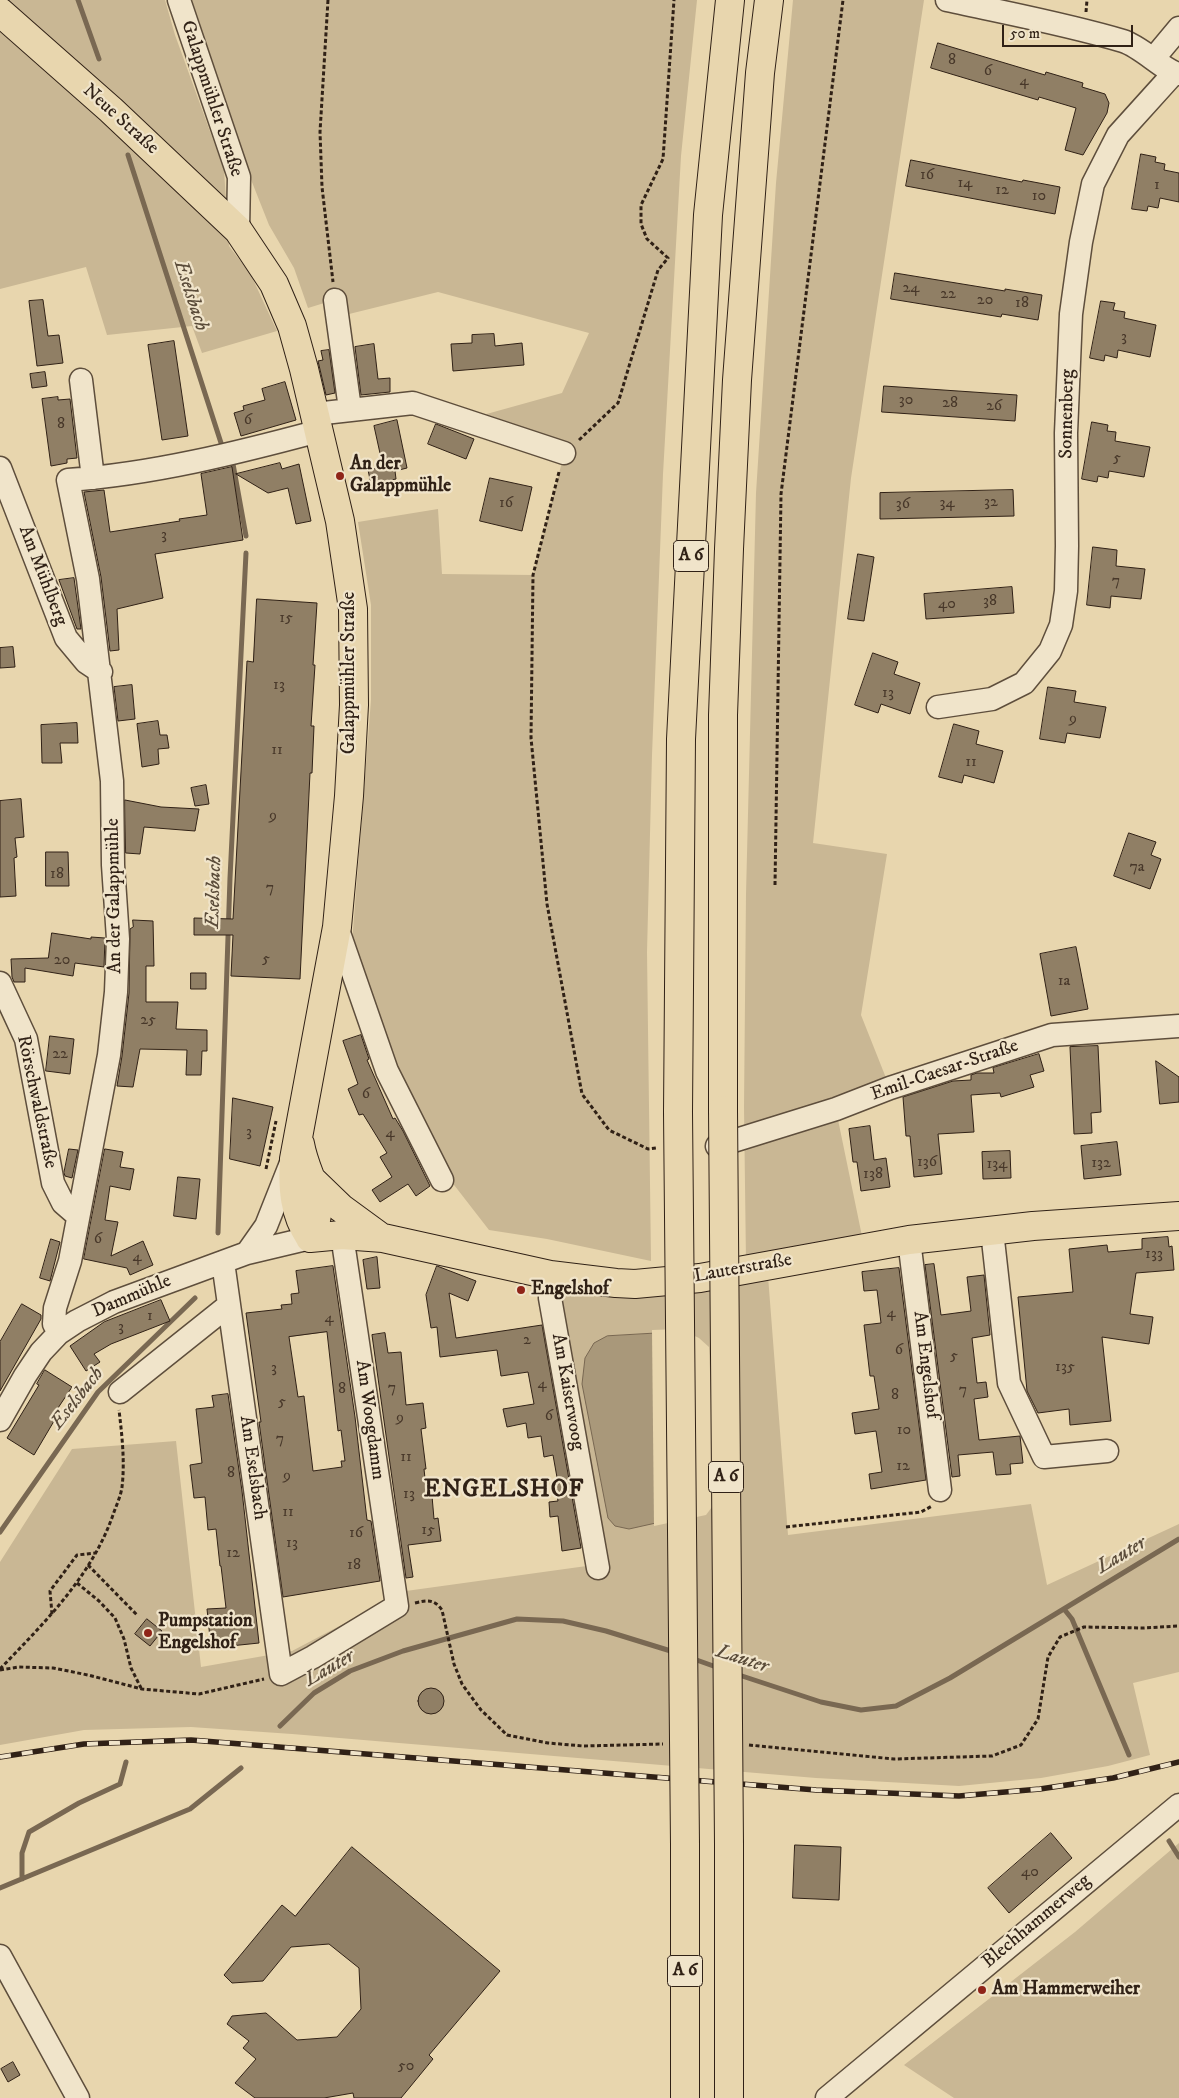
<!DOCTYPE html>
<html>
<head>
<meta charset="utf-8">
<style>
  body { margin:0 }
  #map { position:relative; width:1179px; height:2098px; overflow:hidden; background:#e8d6ae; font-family:"IM FELL DW Pica",serif }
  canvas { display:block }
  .scale { position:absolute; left:1002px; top:25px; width:131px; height:22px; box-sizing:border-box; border:2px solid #302116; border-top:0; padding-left:6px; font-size:15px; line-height:18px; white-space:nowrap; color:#302116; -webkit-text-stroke:4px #f0e4ca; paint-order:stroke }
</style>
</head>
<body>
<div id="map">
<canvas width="1179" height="2098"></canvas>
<div class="scale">50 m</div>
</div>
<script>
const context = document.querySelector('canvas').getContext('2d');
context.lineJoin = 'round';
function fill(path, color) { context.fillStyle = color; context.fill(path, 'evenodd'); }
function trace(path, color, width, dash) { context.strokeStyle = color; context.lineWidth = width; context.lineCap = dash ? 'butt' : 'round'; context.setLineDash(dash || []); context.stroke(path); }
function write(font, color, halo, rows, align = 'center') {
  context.font = font + ' "IM FELL DW Pica",serif'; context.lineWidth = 4.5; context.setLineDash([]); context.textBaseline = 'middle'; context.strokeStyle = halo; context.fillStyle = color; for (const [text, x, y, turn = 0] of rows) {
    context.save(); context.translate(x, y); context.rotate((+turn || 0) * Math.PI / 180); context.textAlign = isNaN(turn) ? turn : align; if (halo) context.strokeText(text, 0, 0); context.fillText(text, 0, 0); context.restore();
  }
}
fill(new Path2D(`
  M0,0H165L175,35L224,170L229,246L251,275L277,331L202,353L192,326L107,335L86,267L0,289Z
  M192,0H697L681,156L663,474L652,755L647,952L651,1261L547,1239L489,1230L451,1181L396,1067L352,943L371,700V605L358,522L438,509L442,574L533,575L564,454L465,420L562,393L589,333L438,292L337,317L334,300L308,308L294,268L269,225L250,177Z
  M793,0H924L851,478L813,843L887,854L861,1015L890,1088L836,1110L863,1241L746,1262L744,1107L746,894L756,493L776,183Z
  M768,1276L788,1535L1031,1504L1047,1585L1179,1524V1672L1133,1683L1150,1755L1108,1766L1041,1778L959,1786L816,1778L292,1734L191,1727L84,1730L0,1745V1562L72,1449L176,1441L201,1667L292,1651L406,1591L601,1564L556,1291L588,1294H647Z
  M1179,1843V2098H954L904,2065L1075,1932Z`), '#c9b794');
const water = new Path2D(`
  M680,1332L705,1512L629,1529L615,1526L608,1518L582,1384L585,1358L594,1343L607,1336Z`);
fill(water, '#a9987a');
trace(water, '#796852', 1);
fill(new Path2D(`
  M680,1329L699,1338L709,1347L715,1503L706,1515L654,1526L652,1330Z`), '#e8d6ae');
trace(new Path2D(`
  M78,0L99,59
  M128,155L222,446
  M233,464L246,536
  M218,1233L230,878L246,553
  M0,1532L98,1392L195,1298
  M1064,1609L1072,1619L1129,1755
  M691,1658L719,1668
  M736,1674L821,1702L861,1710L896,1706L950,1678L1179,1539
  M280,1726L314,1693L350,1671L403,1651L517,1619L563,1621L606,1631L674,1652
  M1169,1841L1179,1857
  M22,1879V1853L29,1832L79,1803L120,1784L126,1762
  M0,1888L190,1809L241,1768`), '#796852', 5);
const building = new Path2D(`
  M938,43L1045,75L1046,72L1083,83L1082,87L1105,94L1109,103L1107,113L1083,155L1065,150L1076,108L1039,97L1038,100L931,68Z
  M1141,154L1156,157L1155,162L1165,164L1164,170L1179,173V202L1160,198L1158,208L1148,206L1147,211L1132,209Z
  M911,160L1022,182L1023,180L1060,187L1055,214L906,186Z
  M895,273L1005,291V289L1042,295L1038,320L1002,314L1001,317L891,299Z
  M43,300L48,336L59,335L63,363L37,366L29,301Z
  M1101,301L1115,303L1113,310L1125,312L1124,318L1156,325L1150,357L1118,350L1117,358L1105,355L1104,361L1090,358Z
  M494,334L495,346L522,343L524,365L453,371L451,344L472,343V335Z
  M174,341L188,436L162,440L148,345Z
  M374,344L378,379L390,378V392L361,395L355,347Z
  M329,350L335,393L326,395L318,361L323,360L321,351Z
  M45,372L47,386L32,388L30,374Z
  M285,382L296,420L241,436L234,413L244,410L243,406L265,400L262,389Z
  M884,386L1017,395L1015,421L882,412Z
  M58,397V400L70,399L77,458L67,459V463L51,466L42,399Z
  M397,420L407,468L395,471L396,479L371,484L368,470L383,467L374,426Z
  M1092,422L1108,425L1107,431L1116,432L1115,441L1150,447L1144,477L1109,471L1108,478L1098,476L1097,482L1082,479Z
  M436,424L474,439L466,459L428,444Z
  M280,463L282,469L299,464L311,521L296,524L288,488L268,493L236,474Z
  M232,467L243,540L155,554L163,598L117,609L119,650L110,651L101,577L84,492L104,490L110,532L180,521L179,519L207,515L201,474Z
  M490,478L532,487L522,531L480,521Z
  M1013,490L1014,516L880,519V493Z
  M1093,547L1117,550L1116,566L1145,569L1141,599L1111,596L1110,608L1087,605Z
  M858,554L874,557L864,621L848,619Z
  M74,578L81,629H77L59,580Z
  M1012,587L1014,613L926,619L924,594Z
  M257,599L317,603L313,665H315L311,726H314L312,773H310L300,979L231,976L233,935H194V918L233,919L247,661L253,662Z
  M13,647L15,667L0,668V648Z
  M873,653L898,662L894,674L920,683L910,714L881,704L878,713L855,705Z
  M132,685L135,719L118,721L114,687Z
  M1048,687L1076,691L1074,702L1106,707L1100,738L1067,733L1065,743L1040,739Z
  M158,721L160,735H167L169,748L158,749L159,764L142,767L137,724Z
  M77,723L78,743H60L62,763H42L41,725Z
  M954,724L979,731L976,744L1003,751L994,783L964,775L962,783L939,777Z
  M206,785L209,804L195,806L191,788Z
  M21,799L24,837L15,838L17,857L14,858L16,896L0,897V801Z
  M125,800L161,807L199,809L195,831L144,827L140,854L126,853Z
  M1129,833L1156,842L1151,855L1161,859L1150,889L1114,876Z
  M46,852H68L69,886H46Z
  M133,920L153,921L154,966H146V1002H178L176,1029L207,1030V1051H202L201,1075H186L187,1050L140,1049L133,1087L117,1086L122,1056L129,993L130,929L133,927Z
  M52,933L91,939V937L105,938L104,967L75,963L73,976L25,968V982H14L12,977L11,959L48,958Z
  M1076,947L1088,1009L1051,1016L1040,954Z
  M191,973H206V989H191Z
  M361,1035L369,1059L367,1060L393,1119L395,1118L403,1131L430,1186L416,1196L408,1184L380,1202L372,1190L392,1177L380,1157L387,1153L363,1114L359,1115L348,1089L358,1084L343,1041Z
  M50,1036L74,1039L70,1074L46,1071Z
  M1098,1046L1101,1112L1091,1113L1092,1133L1074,1134L1070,1047Z
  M1039,1054L1044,1071L1030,1075L1034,1087L1001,1097L1000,1093L971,1095L974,1132L938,1134L942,1174L914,1177L910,1136H906L903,1097L953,1081L971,1080V1075L977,1073H994L993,1068Z
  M1156,1061L1179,1077V1102L1160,1104Z
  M233,1098L273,1107L260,1166L230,1159Z
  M870,1126L874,1160L886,1158L890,1187L861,1191L857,1162H853L849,1129Z
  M1117,1142L1121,1175L1084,1179L1081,1146Z
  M69,1149L78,1150L72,1178L65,1176L64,1173Z
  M105,1149L123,1152L120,1167L134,1169L130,1190L110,1186L105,1220L118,1222L111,1256L143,1241L153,1265L130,1275L127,1268L84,1259Z
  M1010,1151L1011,1178L983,1179L982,1152Z
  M178,1177L200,1179L196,1219L174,1216Z
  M1168,1237L1169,1247L1172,1246L1174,1270L1136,1273L1130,1314L1153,1317L1149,1344L1102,1337L1111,1421L1070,1425L1069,1409L1038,1413L1027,1391L1018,1297L1073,1292L1069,1249L1107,1245L1108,1252L1142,1249V1239Z
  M51,1239L60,1242L50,1281L40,1278Z
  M377,1257L380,1288L367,1289L363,1260Z
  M934,1264L941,1315L971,1311L967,1277L984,1275L990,1335L972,1338L977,1383L986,1382L988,1397L974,1399L979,1440L1020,1436L1023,1463L1010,1464L1011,1474L996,1475L993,1452L958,1455L960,1476L952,1477L925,1265Z
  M333,1266L355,1417L367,1520L371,1521L380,1581L283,1597L259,1422H261L246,1313L282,1309L281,1305L292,1304L291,1294L299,1293L296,1271ZM327,1332L338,1431L341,1430L345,1461H341L342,1467L313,1471L304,1396L298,1397L289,1337Z
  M437,1266L476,1281L468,1301L449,1293L456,1338L542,1325L581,1548L562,1551L558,1516L550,1517L549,1502L558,1501L555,1484L558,1483L553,1455L544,1457L541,1436L528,1438L526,1423L507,1427L503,1409L534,1404L528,1372L501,1376L497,1350L440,1357L437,1327L431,1328L426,1295Z
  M899,1268L926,1480L871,1489L869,1474L882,1472L876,1431L855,1434L852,1413L879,1409L874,1376H870L864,1325L881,1323L877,1290L864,1291L862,1272Z
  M161,1300L170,1321L111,1344L94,1354L100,1362L86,1371L70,1346L104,1322Z
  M22,1304L41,1315V1319L0,1391V1342Z
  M385,1333L388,1353L401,1352L406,1405L423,1403L426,1428L421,1429L426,1469H424L427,1497L432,1496L434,1519L438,1518L441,1541L408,1545L413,1577L406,1578L372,1335Z
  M45,1370L72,1387L54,1414L57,1416L34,1455L7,1438L39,1385L37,1384Z
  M228,1394L242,1491L259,1643L211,1648L207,1609L226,1608L221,1566H220L216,1529L208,1530L205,1497L194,1498L190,1465L202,1463L196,1409L214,1407L212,1396Z
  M147,1619L162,1631L150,1646L135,1634Z
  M418 1701a13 13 0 1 1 26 0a13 13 0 1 1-26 0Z
  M1051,1833L1072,1858L1009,1913L988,1888Z
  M795,1845L841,1847L839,1900L793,1898Z
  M352,1847L500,1971L429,2055L433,2059L401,2098H354L353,2093L324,2098H255L235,2083L256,2059L243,2048L249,2041L227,2024L232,2016L266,2013L297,2040L337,2037L361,2009L359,1968L329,1944L291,1947L263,1981L232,1983L224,1975L282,1905L295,1916Z
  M13,2062L20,2075L8,2082L1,2069Z`);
fill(building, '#907f65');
trace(building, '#302116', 1);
const minor = new Path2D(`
  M179,0L239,177L238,230
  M947,0C1006,13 1066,24 1123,41C1142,47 1164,71 1179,74
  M1154,58L1179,28
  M335,300L350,409
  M81,380L93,478
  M315,414L413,403L564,453
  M0,468L66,638L86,662L101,672
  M938,707L992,699L1024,683L1050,651L1061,625L1066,591L1067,546L1066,433L1071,314L1081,242L1093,184L1118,135L1174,73
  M337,927L387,1071L442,1180
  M0,983L26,1039L53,1183L63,1203L78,1216
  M717,1146L836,1109L890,1088L1052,1035L1179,1026
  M992,1231L1009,1383L1044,1457L1107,1451
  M909,1240L940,1490
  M247,1253L266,1226L291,1163
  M223,1262L281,1674L313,1657L397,1606L342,1235
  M550,1275V1298L598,1568
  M59,1333L54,1324L55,1308L70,1261L109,1055L116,992L118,939L113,865L112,781L88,579L68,480C153,474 237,453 319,431
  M120,1392L229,1305
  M0,1420L25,1376L41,1352L59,1333L77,1321L114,1302L247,1253L310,1238
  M0,1956L78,2098
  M827,2098L1179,1805`);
const major = new Path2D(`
  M0,12L111,110L238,230L274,284L292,326L304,369L340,521L353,609L354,705L349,796L337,927L294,1159C292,1189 294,1213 310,1238
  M300,1144C307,1183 329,1196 310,1238
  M312,1180L341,1208L382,1238
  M310,1238L342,1235L383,1238L550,1275L616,1283L635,1284L700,1278L909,1240L1033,1226L1179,1216`);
const highway = new Path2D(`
  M723,1110V715L729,549L737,380L760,73L769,0
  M678,1112L681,739L708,215L730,0
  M685,1844V2098
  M729,1844V2098`);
trace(minor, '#5e4e3c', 25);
trace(major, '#302116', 30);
trace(highway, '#302116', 30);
trace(new Path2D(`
  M328,0L320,132L322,187L333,282
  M1086,12L1087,0
  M579,440L618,403L658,270L668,258L647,239L641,224V205L663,159L674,0
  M559,472L533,575L531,738L547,904L582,1094L609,1130L648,1149L656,1148
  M775,885L781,494L843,0
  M266,1169L276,1121
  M786,1527L921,1512L932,1506
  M88,1565L137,1615
  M77,1583L99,1601L115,1618L124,1639L131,1668L141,1688
  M415,1603C428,1600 434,1599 442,1610L454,1664L462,1684L481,1710L507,1735L548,1743L583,1746L663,1744
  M52,1614L50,1591L77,1555L95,1553
  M0,1669C45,1622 93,1575 114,1512C117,1504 121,1495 122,1487C125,1462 122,1435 119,1410
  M0,1670L19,1667L53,1668L88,1675L142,1689L199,1694L264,1679
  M749,1745L894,1759L992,1756L1021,1745L1038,1719L1048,1657L1060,1637L1084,1627L1144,1628L1179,1626`), '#302116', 3, [4, 2.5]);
trace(minor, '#f0e4ca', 22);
trace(major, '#e8d6ae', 28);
trace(highway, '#e8d6ae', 28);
const rail = new Path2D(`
  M0,1757L84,1744L191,1740L816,1790L959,1796L1040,1789L1113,1778L1179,1762`);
trace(rail, '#302116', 5.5);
trace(rail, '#f0e4ca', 4, [11]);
const highwayBridge = new Path2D(`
  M723,1110L729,1844
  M678,1112L685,1844`);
trace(highwayBridge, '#302116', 30, []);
trace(highwayBridge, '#e8d6ae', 28);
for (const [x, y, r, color] of [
  [340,476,5,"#8f2418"],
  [521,1290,5,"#8f2418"],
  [148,1633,5,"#8f2418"],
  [982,1990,5,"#8f2418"]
]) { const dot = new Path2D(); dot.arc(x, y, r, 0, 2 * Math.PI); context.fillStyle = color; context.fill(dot); trace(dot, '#f0e4ca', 2); }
write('16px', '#48382a', null, [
  ["8",952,61],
  ["6",988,72],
  ["4",1024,82],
  ["16",927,176],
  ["14",965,184],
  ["1",1157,186],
  ["12",1002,191],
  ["10",1039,197],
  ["24",911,289],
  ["22",948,295],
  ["20",985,301],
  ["18",1022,304],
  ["3",1124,338],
  ["30",906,401],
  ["28",950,404],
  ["26",994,407],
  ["6",248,421],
  ["8",61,425],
  ["5",1117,459],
  ["32",991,503],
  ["16",506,504],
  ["34",947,504],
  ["36",903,505],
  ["3",164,536],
  ["7",1116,582],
  ["38",990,602],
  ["40",947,605],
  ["15",286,619],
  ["13",279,686],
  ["13",888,694],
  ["9",1073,720],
  ["11",277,751],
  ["11",971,763],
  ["9",273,817],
  ["7a",1137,868],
  ["18",57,875],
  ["7",270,889],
  ["5",266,960],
  ["20",62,961],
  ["1a",1064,982],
  ["25",148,1021],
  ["22",60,1055],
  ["6",366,1095],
  ["3",249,1133],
  ["4",390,1134],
  ["136",927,1163],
  ["132",1101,1164],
  ["134",997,1165],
  ["138",873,1175],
  ["6",98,1240],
  ["133",1154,1255],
  ["4",137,1258],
  ["4",891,1314],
  ["1",150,1317],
  ["4",329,1319],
  ["3",121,1328],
  ["2",527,1341],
  ["6",899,1351],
  ["5",954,1357],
  ["135",1065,1368],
  ["3",274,1369],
  ["4",542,1385],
  ["7",392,1389],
  ["8",342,1390],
  ["7",963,1391],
  ["8",895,1396],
  ["5",282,1403],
  ["6",549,1417],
  ["9",400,1419],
  ["10",904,1431],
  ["7",280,1440],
  ["11",406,1458],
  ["12",903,1467],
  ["8",231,1474],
  ["9",287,1477],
  ["13",409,1495],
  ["11",288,1513],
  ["15",428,1531],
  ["16",356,1534],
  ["13",292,1544],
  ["12",233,1554],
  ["18",354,1566],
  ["40",1030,1873],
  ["50",406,2067]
]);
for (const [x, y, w] of [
  [691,556,35],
  [726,1477,35],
  [685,1971,35]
]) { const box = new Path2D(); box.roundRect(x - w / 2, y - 15.5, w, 31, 4); context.fillStyle = '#f0e4ca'; context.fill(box); trace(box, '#302116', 1); }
write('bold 18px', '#302116', null, [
  ["A 6",691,556],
  ["A 6",726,1477],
  ["A 6",685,1971]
]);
write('19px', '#302116', '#f0e4ca', [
  ["Galappmühler Straße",211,99,72],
  ["Neue Straße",120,120,42],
  ["Sonnenberg",1068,414,-89],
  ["Am Mühlberg",42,576,69],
  ["Galappmühler Straße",350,673,-90],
  ["An der Galappmühle",115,896,-91],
  ["Emil-Caesar-Straße",945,1071,-19],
  ["Rörschwaldstraße",36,1102,78],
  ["Lauterstraße",743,1269,-10],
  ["Dammühle",132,1297,-23],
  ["Am Engelshof",925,1365,83],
  ["Am Kaiserwoog",567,1392,80],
  ["Am Woogdamm",369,1420,82],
  ["Am Eselsbach",252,1468,82],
  ["Blechhammerweg",1037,1922,-40]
]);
write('bold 19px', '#302116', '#f0e4ca', [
  ["An der",350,465],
  ["Galappmühle",350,487],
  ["Engelshof",531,1290],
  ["Pumpstation",158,1622],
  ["Engelshof",158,1644],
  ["Am Hammerweiher",992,1990]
], 'left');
write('italic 20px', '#5a4b39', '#f0e4ca', [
  ["Eselsbach",190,296,72],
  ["Eselsbach",215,892,-88],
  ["Eselsbach",78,1399,-52],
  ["Lauter",1122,1556,-31],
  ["Lauter",742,1660,18],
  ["Lauter",330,1669,-30]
]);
context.letterSpacing = '1px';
write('bold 24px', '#302116', '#f0e4ca', [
  ["ENGELSHOF",504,1491]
]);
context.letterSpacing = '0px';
</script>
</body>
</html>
